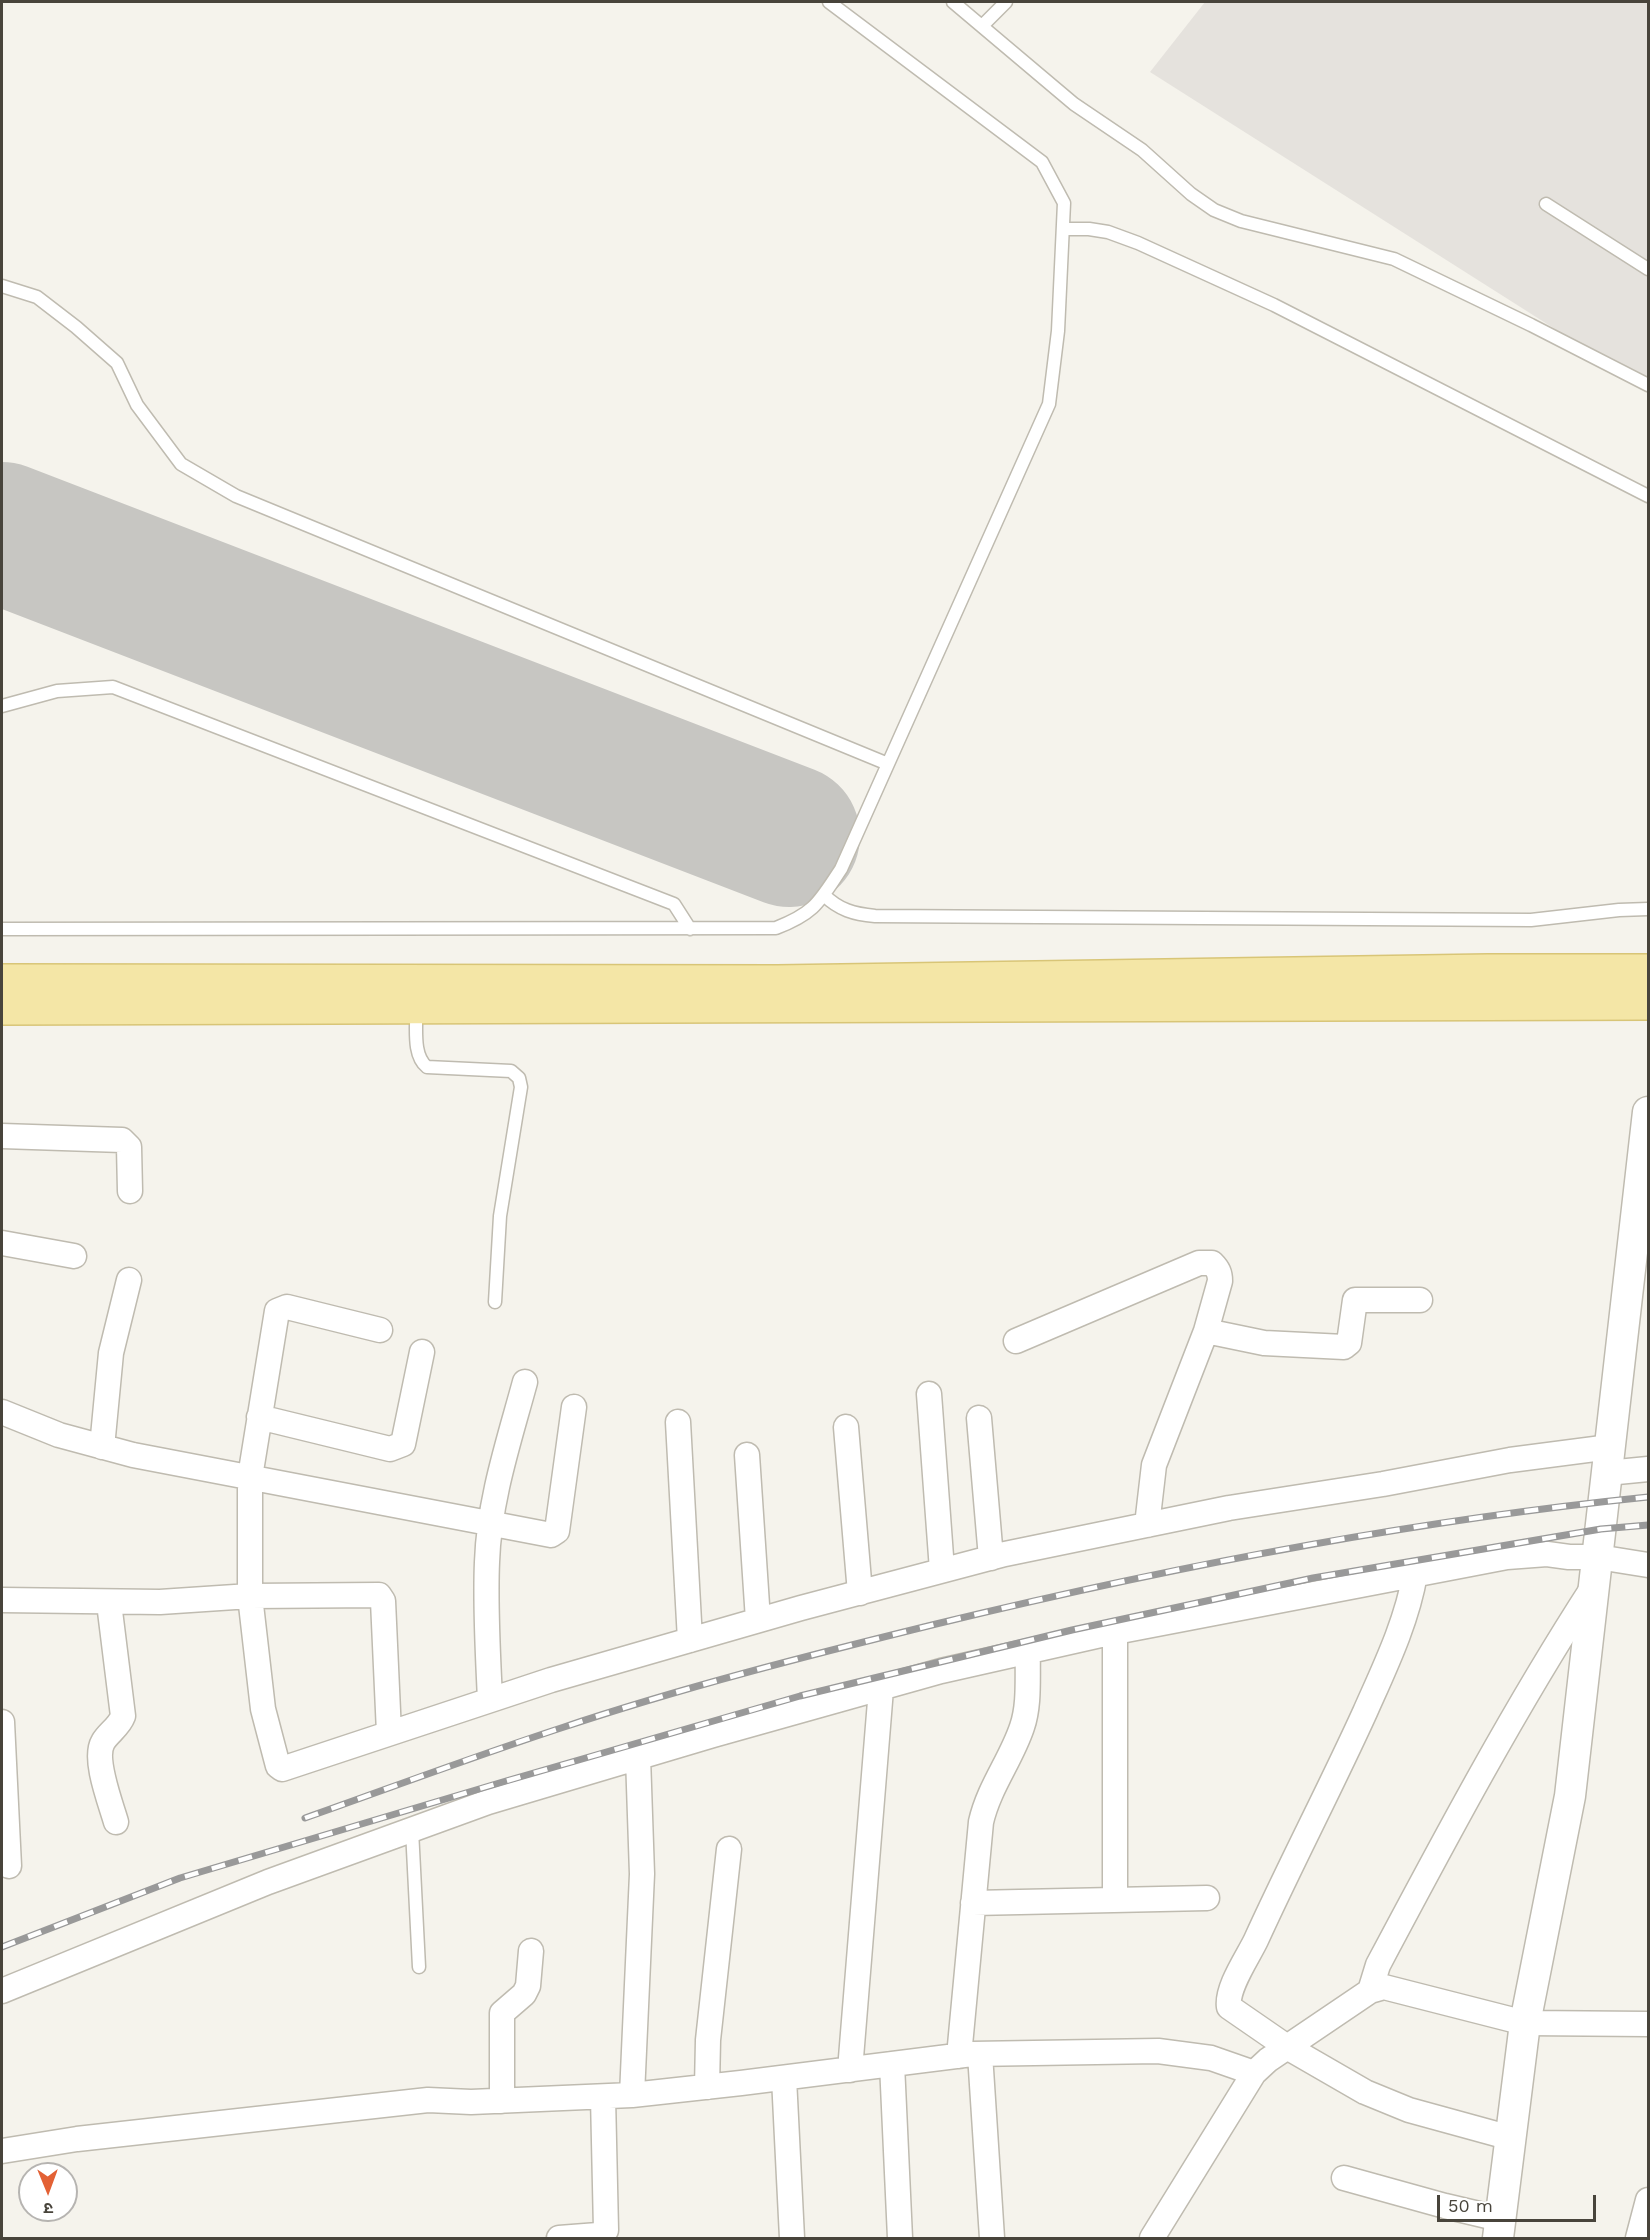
<!DOCTYPE html>
<html>
<head>
<meta charset="utf-8">
<style>
  body { margin:0 }
  #map { position:relative; width:1650px; height:2240px; overflow:hidden; background:#f5f3ec; font-family:"Work Sans","Noto Sans Devanagari",sans-serif }
  canvas { display:block }
  .frame { position:absolute; inset:0; border:3px solid #48443b; pointer-events:none }
  .north { position:absolute; left:18px; top:2162px; width:60px; height:60px; box-sizing:border-box; background:#fff; border:2px solid #b6b4b1; border-radius:50%; rotate:179deg; font-size:16px; font-weight:700; line-height:24px; text-align:center; color:#48443b }
  .north::after { content:''; display:block; margin:auto; width:21px; height:27px; background:#e36135; clip-path:polygon(50% 0,100% 100%,50% 72%,0 100%) }
  .scale { position:absolute; left:1437px; top:2195px; width:159px; height:27px; box-sizing:border-box; border:3px solid #48443b; border-top:0; padding-left:8px; font-size:18px; line-height:21px; white-space:nowrap; color:#48443b; -webkit-text-stroke:4px #fff; paint-order:stroke }
</style>
</head>
<body>
<div id="map">
<canvas width="1650" height="2240"></canvas>
<div class="frame"></div>
<div class="north">उ</div>
<div class="scale">50 m</div>
</div>
<script>
const context = document.querySelector('canvas').getContext('2d');
context.lineJoin = 'round';
function fill(path, color) { context.fillStyle = color; context.fill(path, 'evenodd'); }
function trace(path, color, width, dash) { context.strokeStyle = color; context.lineWidth = width; context.lineCap = dash ? 'butt' : 'round'; context.setLineDash(dash || []); context.stroke(path); }
fill(new Path2D(`
  M1205,2H1648V388L1150,72Z`), '#e5e2dd');
trace(new Path2D(`
  M2,533L789,836`), '#c7c6c2', 142);
const service = new Path2D(`
  M953,2L1074,104L1142,150L1191,194L1214,210L1241,221L1394,259L1531,325L1648,385
  M982,26L1006,2
  M1546,204L1648,269
  M1063,229H1089L1108,232L1138,243L1274,305L1648,496
  M2,286L37,297L76,327L117,363L137,405L181,464L236,496L888,764
  M2,706L57,691L113,687L674,904L690,929
  M824,895C839,910 854,914 875,916L1531,920L1619,910L1648,909
  M2,929L776,928C815,913 819,902 841,869L1049,404L1058,331L1064,203L1042,162L829,2
  M416,1009C417,1027 412,1055 427,1067L511,1071L519,1078L521,1087L500,1216L495,1302
  M412,1830L419,1967`);
const minor = new Path2D(`
  M2,1136L122,1140L129,1147L130,1191
  M2,1243L74,1256
  M380,1330L287,1307L277,1311L250,1477V1596L263,1709L278,1766L282,1769L551,1680L801,1608L1005,1554L1229,1508L1383,1484L1510,1460L1610,1447
  M1206,1331L1264,1343L1344,1347L1349,1343L1355,1300H1420
  M1016,1341L1199,1263H1212C1218,1269 1220,1273 1220,1281L1206,1331L1154,1465L1147,1525
  M929,1394L942,1570
  M2,1412L59,1435L133,1455L551,1535L557,1531L574,1407
  M259,1417L390,1449L403,1444L422,1352
  M979,1418L991,1558
  M678,1422L690,1640
  M846,1427L860,1593
  M102,1447L111,1353L129,1280
  M747,1455L758,1620
  M1607,1473L1648,1469
  M1415,1574C1407,1622 1384,1669 1365,1712C1330,1789 1291,1863 1256,1940C1248,1957 1226,1988 1229,2007L1287,2047L1365,2092L1409,2110L1511,2138
  M2,1600L160,1602L250,1596L379,1595L383,1601L389,1733
  M109,1603L123,1716C119,1727 108,1733 103,1742C93,1759 111,1804 116,1822
  M1115,1632V1900
  M490,1700C488,1654 485,1608 487,1562C489,1500 509,1441 525,1382
  M2,1722L9,1866
  M973,1903L1207,1898
  M2,1991L268,1882L488,1802L713,1735L941,1671L1105,1634L1507,1557L1547,1554L1569,1557H1598L1648,1565
  M1370,1991L1378,1965C1446,1837 1514,1709 1593,1587
  M980,2054L992,2238
  M959,2056L981,1822C989,1787 1011,1760 1022,1727C1030,1704 1027,1676 1028,1652
  M892,2064L900,2238
  M850,2070L881,1689
  M784,2078L792,2238
  M707,2087L708,2040L729,1849
  M632,2095L642,1874L638,1757
  M502,2101V2013L524,1994L528,1986L531,1951
  M2,2151L77,2139L428,2100L471,2102L632,2095L741,2083L972,2054L1158,2051L1211,2058L1254,2073
  M1344,2178L1445,2206L1500,2219
  M559,2238L598,2235L606,2230L603,2097
  M1152,2238L1254,2073L1268,2060L1370,1991L1384,1987L1525,2023L1648,2024
  M1638,2238L1648,2200`);
const tertiary = new Path2D(`
  M1498,2238L1525,2023L1570,1796L1648,1112`);
const primary = new Path2D(`
  M2,981L777,982L1488,971H1648
  M2,1008L1648,1003`);
trace(service, '#bfbbb0', 15);
trace(minor, '#bfbbb0', 27);
trace(tertiary, '#bfbbb0', 33);
trace(primary, '#d8c577', 36);
trace(service, '#fff', 12);
trace(minor, '#fff', 24);
trace(tertiary, '#fff', 30);
trace(primary, '#f4e6a6', 33);
const rail = new Path2D(`
  M305,1818C390,1788 475,1756 561,1728C684,1687 810,1655 936,1624C1171,1567 1409,1521 1648,1497
  M2,1947L180,1878L506,1781L800,1696L1072,1630L1313,1578L1601,1529L1648,1525`);
trace(rail, '#999', 7);
trace(rail, '#fff', 4.5, [14]);
</script>
</body>
</html>
